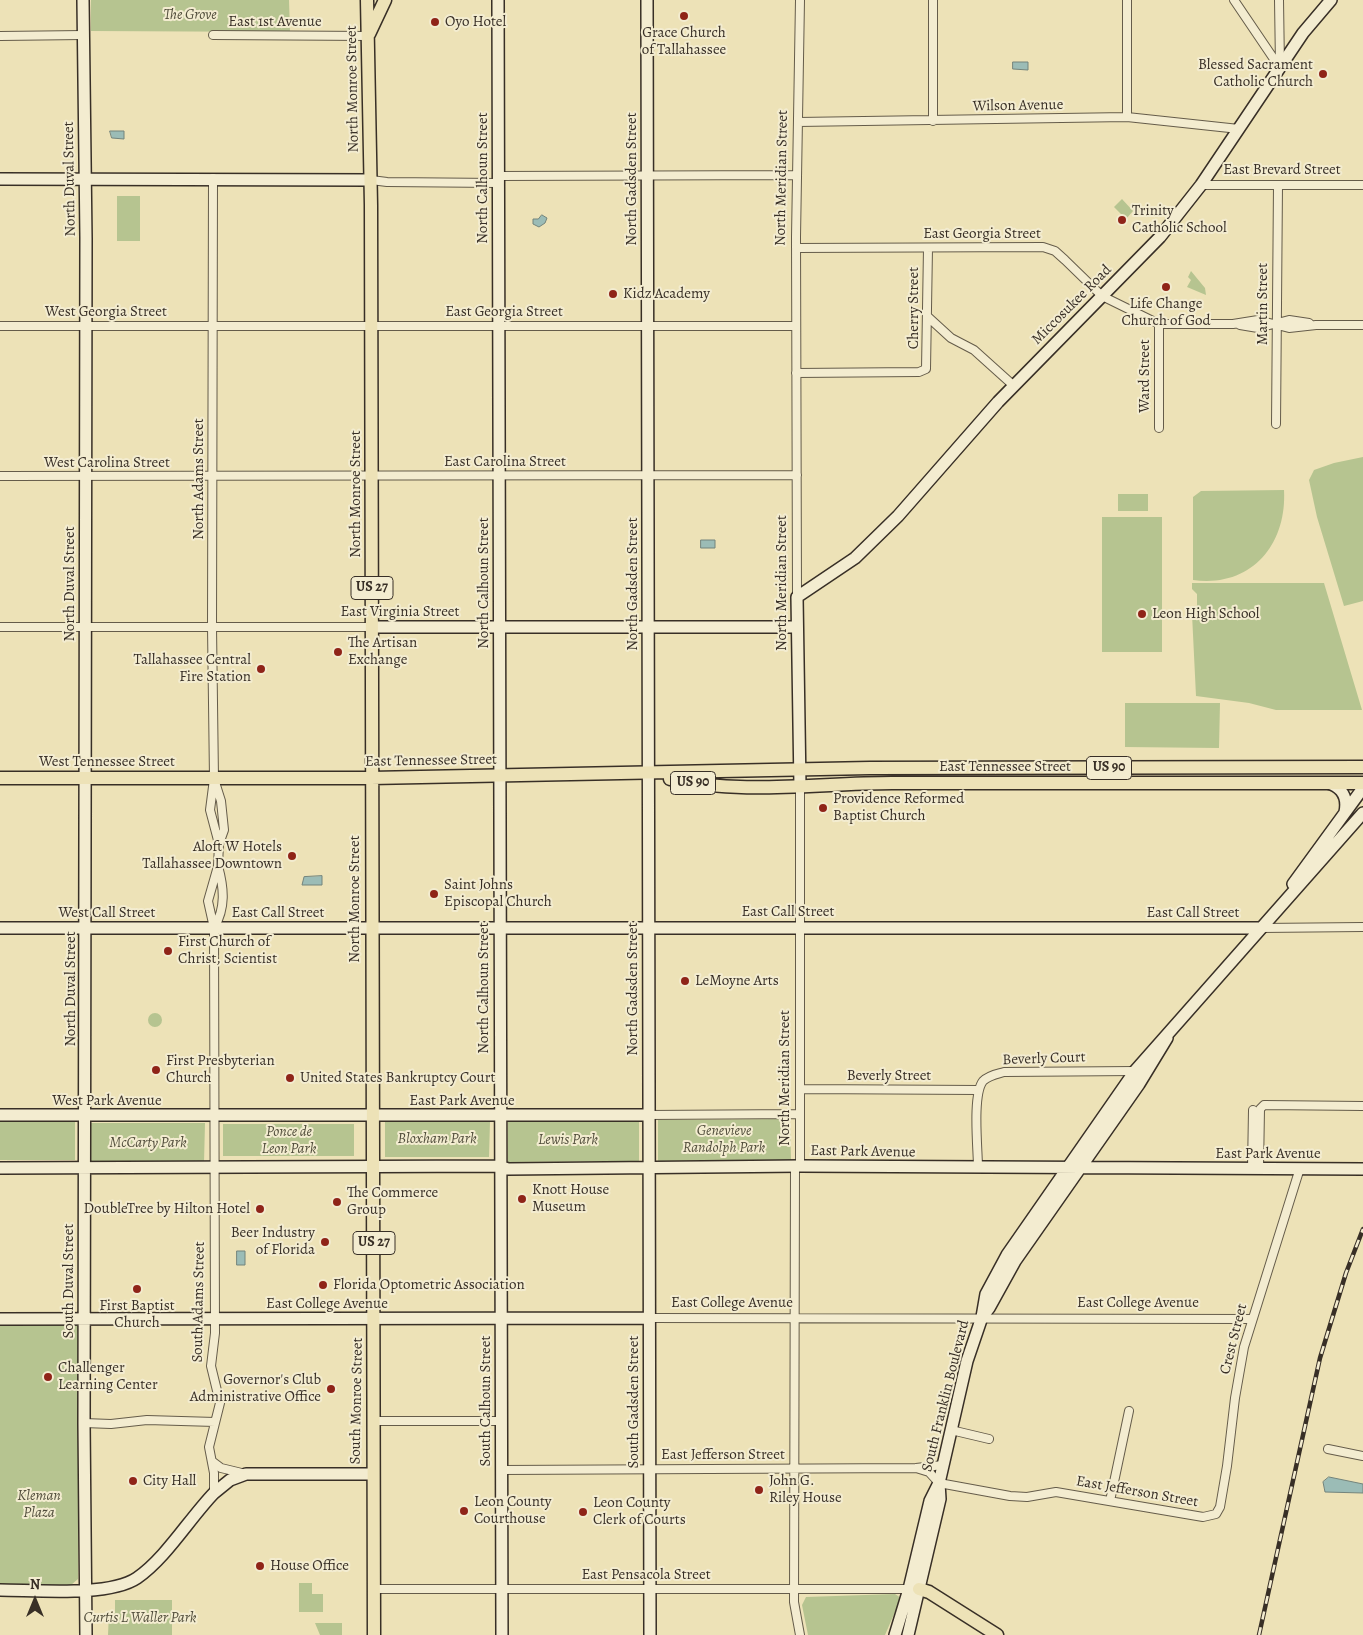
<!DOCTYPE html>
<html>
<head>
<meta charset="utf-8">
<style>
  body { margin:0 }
  #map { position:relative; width:1363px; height:1635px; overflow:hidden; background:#ede2b7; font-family:Alegreya,serif }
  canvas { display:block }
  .north { position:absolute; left:10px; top:1575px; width:50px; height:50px; -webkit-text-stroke:4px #f3ecd0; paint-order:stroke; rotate:0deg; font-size:14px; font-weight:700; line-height:20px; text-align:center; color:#382f26 }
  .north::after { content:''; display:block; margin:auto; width:18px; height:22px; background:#382f26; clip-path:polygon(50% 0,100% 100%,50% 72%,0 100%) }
</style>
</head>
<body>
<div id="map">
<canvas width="1363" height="1635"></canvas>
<div class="north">N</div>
</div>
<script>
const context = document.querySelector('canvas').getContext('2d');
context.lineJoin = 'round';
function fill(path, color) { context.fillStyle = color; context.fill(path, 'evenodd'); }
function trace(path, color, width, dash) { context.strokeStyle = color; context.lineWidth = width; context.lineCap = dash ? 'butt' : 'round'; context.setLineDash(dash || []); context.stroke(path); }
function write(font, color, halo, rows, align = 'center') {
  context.font = font + ' Alegreya,serif'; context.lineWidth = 4; context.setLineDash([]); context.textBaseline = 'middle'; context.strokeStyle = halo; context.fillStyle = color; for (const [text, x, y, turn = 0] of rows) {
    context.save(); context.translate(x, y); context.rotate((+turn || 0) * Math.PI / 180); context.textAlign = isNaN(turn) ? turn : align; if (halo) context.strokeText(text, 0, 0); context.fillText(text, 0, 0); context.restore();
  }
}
fill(new Path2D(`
  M91,0H289L290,32L91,31Z
  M117,196H140V241H117Z
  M1122,199L1133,211L1126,219L1114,207Z
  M1191,271L1205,288L1206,295L1187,287L1191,280L1188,277Z
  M1363,457V601L1344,606L1317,517L1309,480L1314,470L1334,463Z
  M1284,490C1287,545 1251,588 1193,580V497L1201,491Z
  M1118,494H1148V511H1118Z
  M1102,517H1162V652H1102Z
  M1192,583H1324L1362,710H1276L1249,703L1196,696L1192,614L1197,609V594L1192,589Z
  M1125,703H1220L1219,748L1125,747Z
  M148 1020a7 7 0 1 1 14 0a7 7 0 1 1-14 0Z
  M639,1118V1161L508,1162V1120Z
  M0,1119H75V1160H0Z
  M790,1119L791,1160L658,1161V1120Z
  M385,1122H490L489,1157H385Z
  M91,1123H205L204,1163L91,1162Z
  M223,1124H354V1156H223Z
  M0,1322H75L79,1327L78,1579L71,1585H0Z
  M299,1583H312V1594H323V1612H299Z
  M895,1594L901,1598L885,1635H808L802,1605L806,1597Z
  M115,1600H172V1635H108L109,1613H115Z
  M315,1623H342V1635H320Z`), '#b6c490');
const water = new Path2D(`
  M1013,62H1028V70L1013,69Z
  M110,131H124V139L112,138Z
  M542,215L547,218L545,223L539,227L533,224V219H538Z
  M701,540H715V548H701Z
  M322,876V885H302L304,877Z
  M237,1251H245V1265H237Z
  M1329,1477L1363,1484V1493L1325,1492L1323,1482Z`);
fill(water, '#9bbcb6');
trace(water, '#73847c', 1);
const street = new Path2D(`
  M1234,0L1280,68
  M1279,0L1280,66
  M213,35L368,36
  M0,36L83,35
  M1127,117V0
  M933,121V0
  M798,122L1127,117L1239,129
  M498,176L797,175
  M213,178L212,627L214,779L210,810L219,844
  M371,180L387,182L498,183
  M1201,185H1363
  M796,248L1043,247L1055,251L1065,260L1102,296L1159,324H1233L1258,320L1289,328L1316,325H1363
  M928,317L951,338L974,350L1014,386
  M1240,325L1258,328L1289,320L1309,323
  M0,326H796
  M796,373L919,372L926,369L928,248
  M1276,424L1278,185
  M1159,428V324
  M0,476L797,475
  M797,597L796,237L800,0
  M0,627H372
  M214,928C226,908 224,888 218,866
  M1261,928L1363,927
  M800,1089L979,1090
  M648,1115L800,1114
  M795,1166L794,1602L800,1635
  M800,1166V787
  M978,1168C978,1149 972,1095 983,1081C989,1075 997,1074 1004,1072L1135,1071
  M1252,1168L1253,1110
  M1259,1168L1260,1109L1264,1105L1363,1106
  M649,1318L1251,1319
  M373,1421H501
  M84,1423L111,1424L147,1420L215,1422
  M951,1430L989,1439
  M1328,1449L1363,1456
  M213,1462L221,1468L246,1474
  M916,1468L929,1472L939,1483L1010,1496L1027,1497L1056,1492L1203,1517L1216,1514L1220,1507L1227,1466L1235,1398L1244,1347L1300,1168
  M501,1470L916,1468L943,1465
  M214,1493V1473L209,1447L220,1403L211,1366L215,1333L214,928L208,901L218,866L219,844L224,830L221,801L214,779
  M1110,1501L1129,1411
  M373,1589H912`);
const secondary = new Path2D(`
  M83,0L86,238L84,1423L86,1635
  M498,0L502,1635
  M647,0L650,1635
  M0,179L371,180
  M372,627H797
  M1328,783C1342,787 1348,798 1345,812
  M800,787L797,597L855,558L898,516L998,402L1160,237L1201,185L1303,33L1331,0
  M1293,884L1363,788
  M0,928H1261
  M0,1115H648
  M0,1168L499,1166L508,1169L800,1166L1363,1169
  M982,1317L986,1294L1007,1255L1135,1071L1363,813
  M0,1319L649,1318
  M0,1590C35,1590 109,1597 137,1578C166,1558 189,1519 214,1493L230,1480L246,1474H372
  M895,1635L909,1589L930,1501L939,1483L967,1361L982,1317L989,1308L1015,1261L1139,1084L1167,1038
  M908,1635L940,1499L939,1483`);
const primary = new Path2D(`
  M367,0L371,205L374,1635
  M369,34L385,0
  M0,778H371L870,768L1363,767
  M670,779C742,795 818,783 892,783C1049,783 1206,783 1363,783
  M919,1589L929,1592L997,1635`);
trace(street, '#655c4a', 10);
trace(secondary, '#382f26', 14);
trace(primary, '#382f26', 15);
trace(street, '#f3ecd0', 8);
trace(secondary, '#f3ecd0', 11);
trace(primary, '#ede2b7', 12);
const rail = new Path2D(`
  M1259,1635L1320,1358L1346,1273L1363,1229`);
trace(rail, '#382f26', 4.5);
trace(rail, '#f3ecd0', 2.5, [8]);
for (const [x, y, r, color] of [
  [684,16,5,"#8f2418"],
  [435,22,5,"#8f2418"],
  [1323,74,5,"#8f2418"],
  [1122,220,5,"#8f2418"],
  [1166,287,5,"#8f2418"],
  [613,294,5,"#8f2418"],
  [1142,614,5,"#8f2418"],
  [338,652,5,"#8f2418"],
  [261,669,5,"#8f2418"],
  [823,808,5,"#8f2418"],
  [292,856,5,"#8f2418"],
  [434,894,5,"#8f2418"],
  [168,951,5,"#8f2418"],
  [685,981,5,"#8f2418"],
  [156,1070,5,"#8f2418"],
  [290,1078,5,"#8f2418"],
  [522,1199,5,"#8f2418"],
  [337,1202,5,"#8f2418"],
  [260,1209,5,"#8f2418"],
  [325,1242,5,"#8f2418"],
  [323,1285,5,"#8f2418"],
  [137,1289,5,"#8f2418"],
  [48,1377,5,"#8f2418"],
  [331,1389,5,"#8f2418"],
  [133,1481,5,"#8f2418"],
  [759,1490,5,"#8f2418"],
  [464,1511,5,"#8f2418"],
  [583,1512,5,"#8f2418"],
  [260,1566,5,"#8f2418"]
]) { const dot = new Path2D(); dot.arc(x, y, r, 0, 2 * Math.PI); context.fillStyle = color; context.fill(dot); trace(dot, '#f3ecd0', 2); }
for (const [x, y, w] of [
  [372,588,42],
  [1109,768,45],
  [693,783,45],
  [374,1243,42]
]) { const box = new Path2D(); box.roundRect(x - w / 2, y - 11.5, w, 23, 4); context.fillStyle = '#f3ecd0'; context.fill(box); trace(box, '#382f26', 1); }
write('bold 14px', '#382f26', null, [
  ["US 27",372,588],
  ["US 90",1109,768],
  ["US 90",693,783],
  ["US 27",374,1243]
]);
write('italic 15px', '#514d3b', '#f3ecd0', [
  ["The Grove",190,15],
  ["Genevieve",724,1131],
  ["Randolph Park",724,1148],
  ["Ponce de",289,1132],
  ["Leon Park",289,1149],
  ["Bloxham Park",437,1139],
  ["Lewis Park",568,1140],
  ["McCarty Park",148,1143],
  ["Kleman",39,1496],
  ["Plaza",39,1513],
  ["Curtis L Waller Park",140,1618]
]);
write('15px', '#382f26', '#f3ecd0', [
  ["East 1st Avenue",275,22],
  ["North Monroe Street",353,89,-91],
  ["Wilson Avenue",1018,106,-1],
  ["East Brevard Street",1282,170],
  ["North Calhoun Street",483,178,-90],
  ["North Meridian Street",782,178,-89],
  ["North Duval Street",70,179,-91],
  ["North Gadsden Street",632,179,-90],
  ["East Georgia Street",982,234],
  ["Martin Street",1263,304,-90],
  ["Miccosukee Road",1072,305,-45],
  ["Cherry Street",914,308,-90],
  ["West Georgia Street",106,312],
  ["East Georgia Street",504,312],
  ["Ward Street",1145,376,-90],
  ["East Carolina Street",505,462],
  ["West Carolina Street",107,463],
  ["North Adams Street",199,479,-90],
  ["North Monroe Street",356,494,-90],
  ["North Calhoun Street",484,583,-90],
  ["North Meridian Street",782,583,-90],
  ["North Duval Street",70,584,-90],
  ["North Gadsden Street",633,584,-90],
  ["East Virginia Street",400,612],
  ["East Tennessee Street",431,761,-1],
  ["West Tennessee Street",107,762],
  ["East Tennessee Street",1005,767],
  ["North Monroe Street",355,899,-90],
  ["East Call Street",788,912],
  ["West Call Street",107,913],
  ["East Call Street",278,913],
  ["East Call Street",1193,913],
  ["North Calhoun Street",484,988,-90],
  ["North Duval Street",71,989,-90],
  ["North Gadsden Street",633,989,-90],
  ["Beverly Court",1044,1059,-2],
  ["Beverly Street",889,1076],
  ["North Meridian Street",785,1078,-90],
  ["West Park Avenue",107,1101],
  ["East Park Avenue",462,1101],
  ["East Park Avenue",863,1152,1],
  ["East Park Avenue",1268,1154],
  ["South Duval Street",69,1281,-90],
  ["South Adams Street",199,1302,-89],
  ["East College Avenue",732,1303],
  ["East College Avenue",1138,1303],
  ["East College Avenue",327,1304],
  ["Crest Street",1234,1339,-76],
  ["South Franklin Boulevard",946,1396,-76],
  ["South Monroe Street",357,1401,-89],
  ["South Calhoun Street",486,1401,-90],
  ["South Gadsden Street",634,1402,-90],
  ["East Jefferson Street",723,1455],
  ["East Jefferson Street",1137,1492,10],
  ["East Pensacola Street",646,1575]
]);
write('15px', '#382f26', '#f3ecd0', [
  ["Oyo Hotel",445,22],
  ["Grace Church",684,33,"center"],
  ["of Tallahassee",684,50,"center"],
  ["Blessed Sacrament",1313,65,"right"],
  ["Catholic Church",1313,82,"right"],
  ["Trinity",1132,211],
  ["Catholic School",1132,228],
  ["Kidz Academy",623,294],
  ["Life Change",1166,304,"center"],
  ["Church of God",1166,321,"center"],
  ["Leon High School",1152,614],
  ["The Artisan",348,643],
  ["Exchange",348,660],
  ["Tallahassee Central",251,660,"right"],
  ["Fire Station",251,677,"right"],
  ["Providence Reformed",833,799],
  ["Baptist Church",833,816],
  ["Aloft W Hotels",282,847,"right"],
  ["Tallahassee Downtown",282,864,"right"],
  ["Saint Johns",444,885],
  ["Episcopal Church",444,902],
  ["First Church of",178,942],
  ["Christ, Scientist",178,959],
  ["LeMoyne Arts",695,981],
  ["First Presbyterian",166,1061],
  ["Church",166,1078],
  ["United States Bankruptcy Court",300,1078],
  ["Knott House",532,1190],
  ["Museum",532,1207],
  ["The Commerce",347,1193],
  ["Group",347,1210],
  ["DoubleTree by Hilton Hotel",250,1209,"right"],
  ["Beer Industry",315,1233,"right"],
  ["of Florida",315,1250,"right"],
  ["Florida Optometric Association",333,1285],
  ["First Baptist",137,1306,"center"],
  ["Church",137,1323,"center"],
  ["Challenger",58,1368],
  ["Learning Center",58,1385],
  ["Governor's Club",321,1380,"right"],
  ["Administrative Office",321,1397,"right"],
  ["City Hall",143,1481],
  ["John G.",769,1481],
  ["Riley House",769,1498],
  ["Leon County",474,1502],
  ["Courthouse",474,1519],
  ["Leon County",593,1503],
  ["Clerk of Courts",593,1520],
  ["House Office",270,1566]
], 'left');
</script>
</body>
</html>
